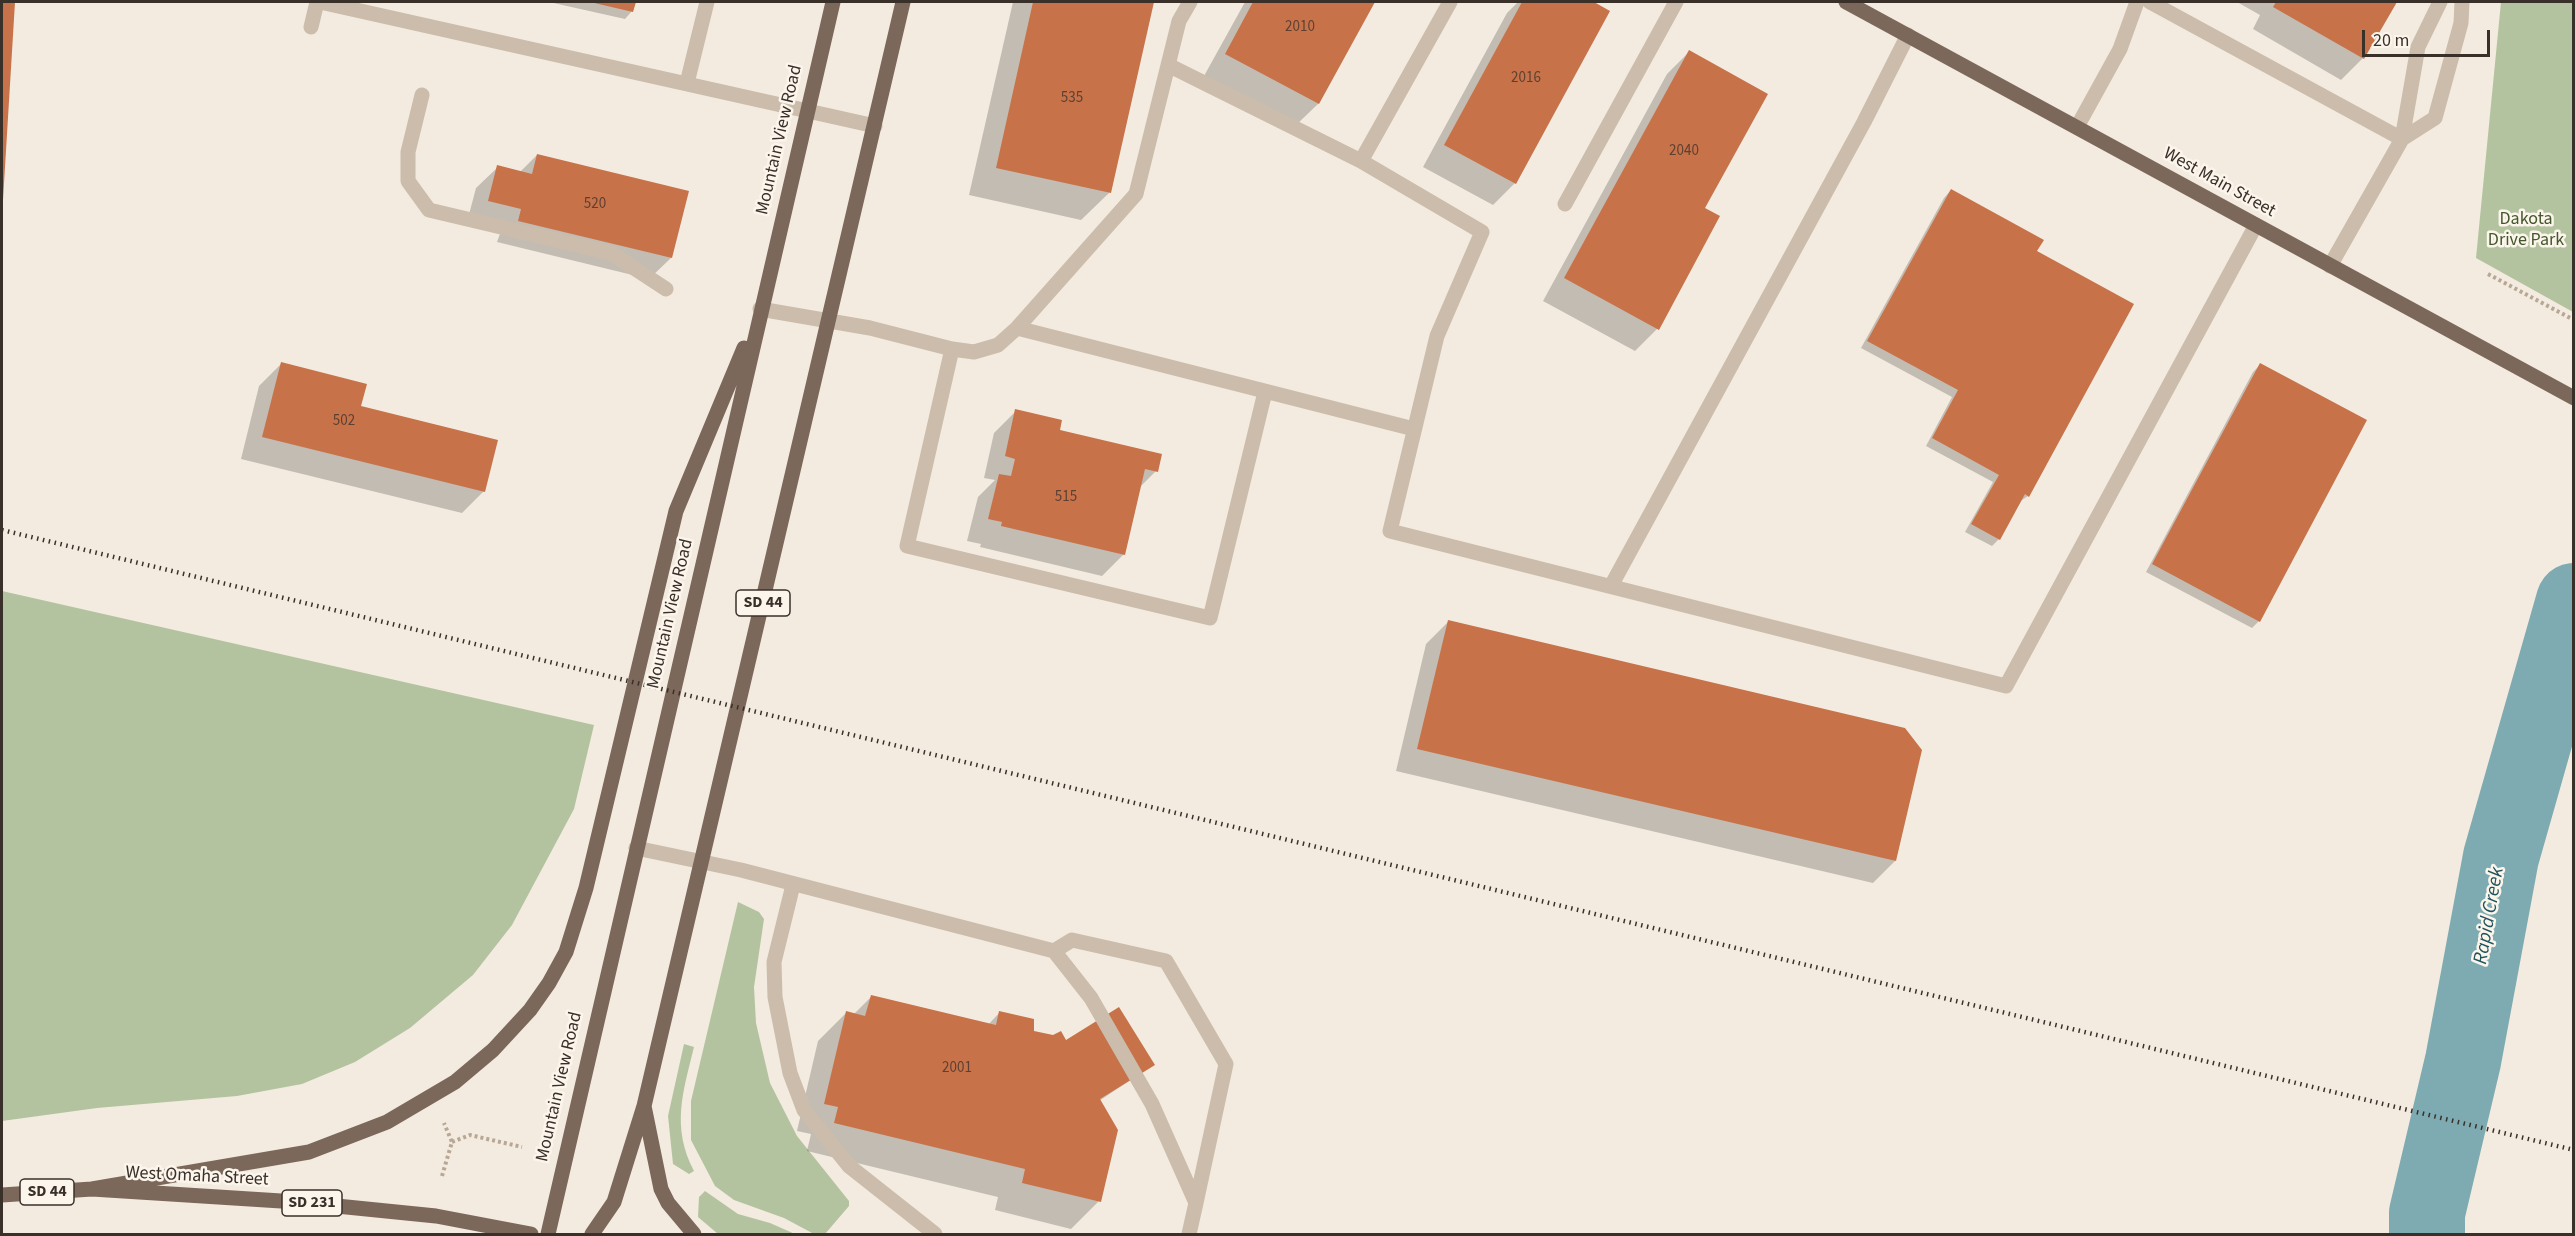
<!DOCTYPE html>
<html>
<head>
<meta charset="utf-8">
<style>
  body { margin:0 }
  #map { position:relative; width:2575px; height:1236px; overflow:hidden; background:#f3ebdf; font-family:"Source Sans 3",sans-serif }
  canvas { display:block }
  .frame { position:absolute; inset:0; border:3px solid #3a302a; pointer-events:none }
  .scale { position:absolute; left:2362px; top:30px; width:128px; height:27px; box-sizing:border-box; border:3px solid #3a302a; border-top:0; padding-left:8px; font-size:18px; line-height:21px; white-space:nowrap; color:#3a302a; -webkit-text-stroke:4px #fbf5ec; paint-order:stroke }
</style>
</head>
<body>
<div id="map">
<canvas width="2575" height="1236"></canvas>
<div class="frame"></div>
<div class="scale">20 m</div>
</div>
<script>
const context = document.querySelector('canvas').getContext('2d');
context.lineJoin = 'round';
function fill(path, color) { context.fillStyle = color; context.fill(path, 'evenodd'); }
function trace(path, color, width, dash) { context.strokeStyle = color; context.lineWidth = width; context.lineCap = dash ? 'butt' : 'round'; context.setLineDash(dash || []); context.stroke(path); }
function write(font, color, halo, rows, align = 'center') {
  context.font = font + ' "Source Sans 3",sans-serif'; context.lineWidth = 5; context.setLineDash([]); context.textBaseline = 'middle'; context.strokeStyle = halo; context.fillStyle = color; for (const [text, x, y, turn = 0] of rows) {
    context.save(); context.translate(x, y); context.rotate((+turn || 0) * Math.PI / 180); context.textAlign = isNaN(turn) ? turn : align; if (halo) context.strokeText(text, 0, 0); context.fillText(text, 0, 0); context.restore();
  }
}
fill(new Path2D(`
  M2501,2H2573V312L2476,258Z
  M2,591L594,725L574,809L512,925L473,975L410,1028L355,1062L302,1084L237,1096L97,1108L2,1121Z
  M738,902L759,912L764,919L754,987L756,1023L770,1083L797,1136L849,1201V1206L825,1234H814L784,1218L734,1200L715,1186L691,1140V1101Z
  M684,1044L694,1047C683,1092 671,1127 694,1171L689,1174L673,1164L668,1116Z
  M705,1191L738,1214L770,1223L795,1234H718L698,1217L699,1197Z`), '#b4c39f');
fill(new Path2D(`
  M2,2H14L2,205Z
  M549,2H634L632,11L625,19Z
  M1013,2H1152L1109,193L1081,220L969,195Z
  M1245,2H1373L1318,104L1296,125L1204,76Z
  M1518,2H1590L1608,11L1515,183L1493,205L1423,167L1507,13Z
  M2237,2H2395L2363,58L2341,80L2253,29L2260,15Z
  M1689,52L1703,209L1718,217L1657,329L1635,351L1543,301L1667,74Z
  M537,155L671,258L649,279L497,242L501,231L467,222L476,188L498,167L520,172Z
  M1951,190L2035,252L2028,496L2019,502L1999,539L1992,546L1965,532L1993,482L1926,446L1952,397L1861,348L1944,198Z
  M281,364L359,407L484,491L462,513L241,459L259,386Z
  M2260,365L2259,621L2252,628L2146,572L2253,372Z
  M1016,411L1156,471L1139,488L1124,554L1102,576L980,547L981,544L967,541L978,497L995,480L984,478L994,433Z
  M1448,622L1895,861L1873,883L1396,771L1426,644Z
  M871,997L988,1025L1000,1012L1032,1032L1153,1065L1099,1101V1201L1071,1229L995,1210L998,1197L807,1151L811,1134L797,1131L818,1041L846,1013L853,1015Z`), '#0003');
trace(new Path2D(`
  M2427,1234V1213L2463,1061L2501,857L2574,601`), '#7eabb1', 76);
fill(new Path2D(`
  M2,2H15L3,200H2Z
  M590,2H636L633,12Z
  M1033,2H1154L1111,193L996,168Z
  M1253,2H1375L1319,104L1225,54Z
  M1522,2H1594L1610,11L1516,184L1444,145Z
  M2276,2H2397L2364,59L2273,7Z
  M1689,50L1768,94L1705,208L1720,216L1659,330L1564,278Z
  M537,154L689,191L672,258L518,221L521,209L488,201L497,165L532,174Z
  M1951,189L2044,240L2037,251L2134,304L2029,497L2025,494L2000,540L1971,524L1999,475L1932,438L1958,390L1867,341Z
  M281,362L367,384L361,406L498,440L485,492L262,437Z
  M2260,363L2367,420L2260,622L2152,564Z
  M1015,409L1062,420L1060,430L1162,454L1158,472L1145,469L1125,555L1001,526L1002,522L988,519L999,474L1011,476L1015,459L1005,456Z
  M1448,620L1905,728L1922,750L1896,861L1417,749Z
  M871,995L996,1025L999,1011L1034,1019V1031L1053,1035L1061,1031L1066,1040L1119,1007L1155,1065L1100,1099L1118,1130L1101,1202L1022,1183L1025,1169L834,1123L838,1107L824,1104L846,1011L865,1016Z`), '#c77249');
trace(new Path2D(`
  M2488,274L2574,320
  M452,1142L470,1135L522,1147
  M442,1176L452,1142L444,1123`), '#b8a795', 4, [3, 3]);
trace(new Path2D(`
  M320,2L875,126
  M2150,2L2402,139L2418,47L2440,2
  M311,27L317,2
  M1168,65L1361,161L1482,232L1437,336L1390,531L2006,686L2256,225
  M687,83L707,2
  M422,95L408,152V181L429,210L611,253L666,289
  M2077,127L2120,49L2137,2
  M1361,161L1450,2
  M1565,204L1676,2
  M2330,266L2402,139L2435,118L2461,23L2462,2
  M760,309L870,328L952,349L974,352L998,345L1017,328L1136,194L1179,21L1190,2
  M1017,328L1414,429
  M952,349L907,546L1210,618L1265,392
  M1611,586L1864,122L1908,35
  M636,848L741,870L1054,951L1091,998L1152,1104L1196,1203L1189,1234
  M793,885L774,962L775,997L790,1073L804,1110L849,1166L935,1234
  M1054,951L1072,940L1166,961L1226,1064L1196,1203`), '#ccbcab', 15);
trace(new Path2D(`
  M1846,2L2574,398
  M644,1106L661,1189L668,1203L694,1234
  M92,1189L309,1152L387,1122L455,1082L493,1050L530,1010L549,983L566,952L586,888L676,511L744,348
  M2,1195L92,1189L297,1202L436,1216L531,1234
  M548,1234L833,2
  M592,1234L614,1202L644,1106L903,2`), '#7c685b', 15);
trace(new Path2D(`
  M2,530L2574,1150`), '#3a302a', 4.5, [1.5, 4.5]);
write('15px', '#5d4032', null, [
  ["2010",1300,28],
  ["2016",1526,79],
  ["535",1072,99],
  ["2040",1684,152],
  ["520",595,205],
  ["502",344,422],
  ["515",1066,498],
  ["2001",957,1069]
]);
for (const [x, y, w] of [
  [763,603,54],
  [47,1192,54],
  [312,1203,60]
]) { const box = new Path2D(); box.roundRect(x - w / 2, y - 13, w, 26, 4.5); context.fillStyle = '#fbf5ec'; context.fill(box); trace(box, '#3a302a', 1.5); }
write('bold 16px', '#3a302a', null, [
  ["SD 44",763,603],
  ["SD 44",47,1192],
  ["SD 231",312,1203]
]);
write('18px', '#3a302a', '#fbf5ec', [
  ["Mountain View Road",780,140,-77],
  ["West Main Street",2219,183,29],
  ["Mountain View Road",671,614,-77],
  ["Mountain View Road",560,1087,-77],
  ["West Omaha Street",197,1177,3]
]);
write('18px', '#45582d', '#fbf5ec', [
  ["Dakota",2526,220],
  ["Drive Park",2526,241]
]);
write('italic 20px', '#1e535c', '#fbf5ec', [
  ["Rapid Creek",2490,916,-80]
]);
</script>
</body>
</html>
